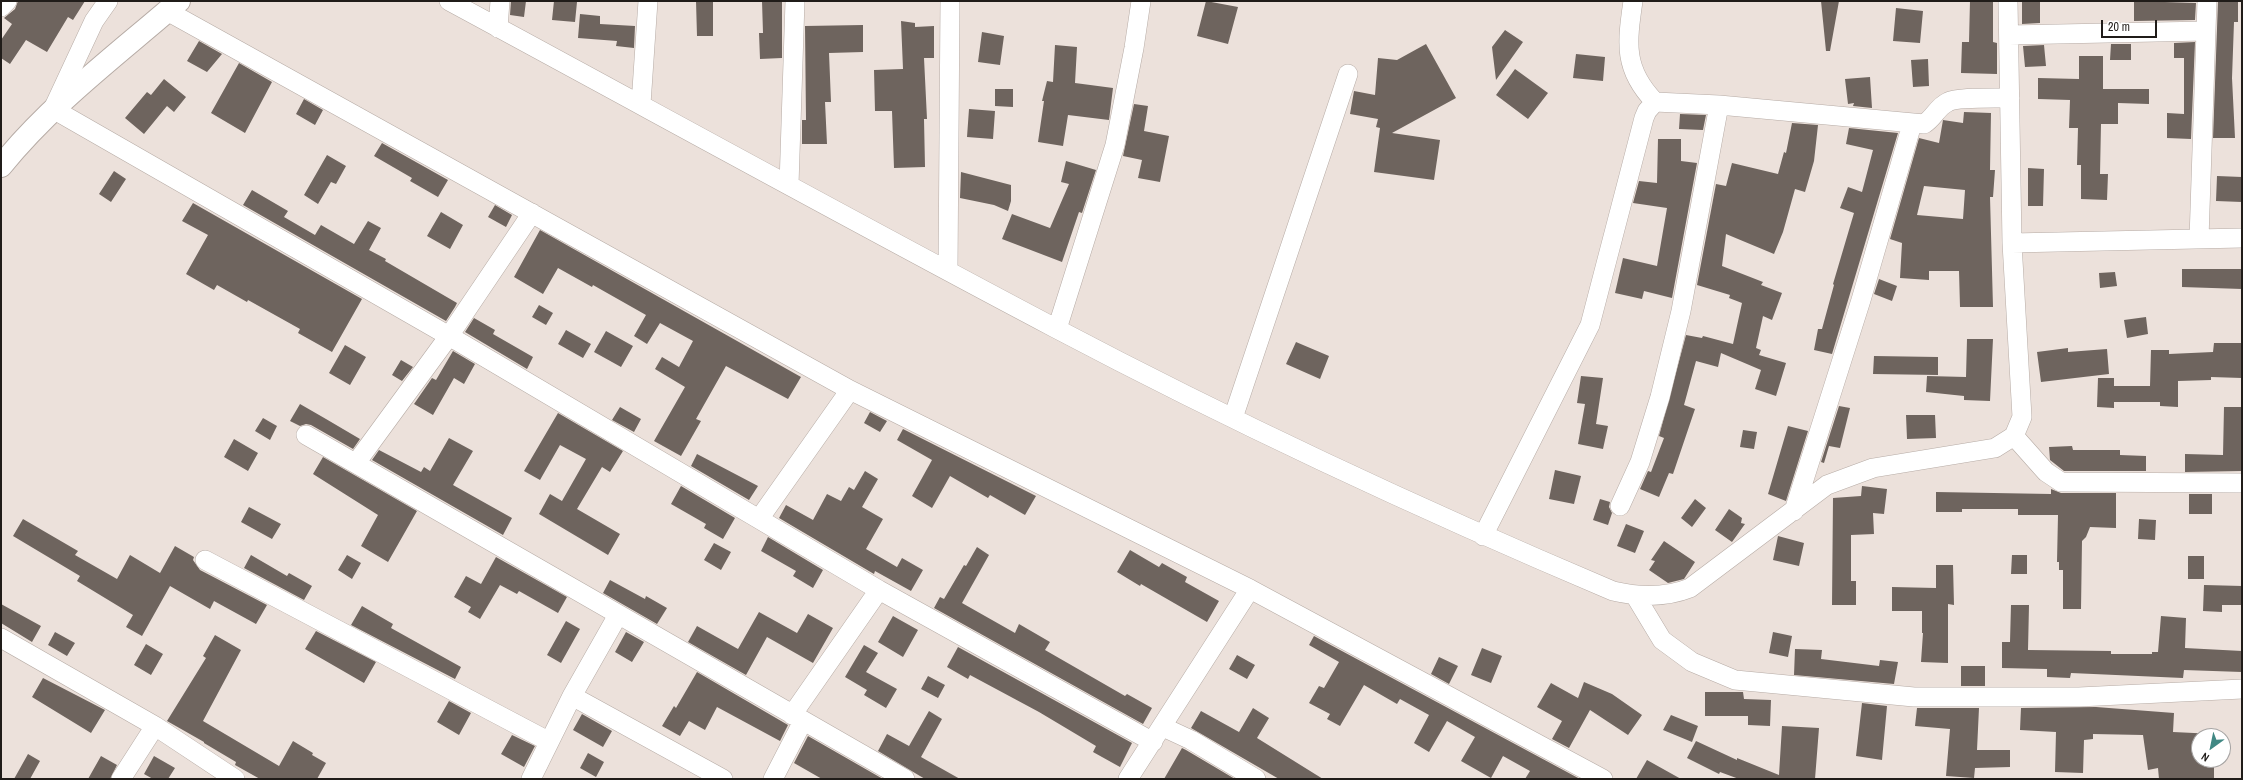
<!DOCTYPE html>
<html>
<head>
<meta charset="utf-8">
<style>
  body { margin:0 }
  #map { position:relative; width:2243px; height:780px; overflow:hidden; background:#ece1db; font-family:"Archivo Narrow",sans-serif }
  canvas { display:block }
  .frame { position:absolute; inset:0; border:2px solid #201c19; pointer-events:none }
  .north { position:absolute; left:2191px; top:728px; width:40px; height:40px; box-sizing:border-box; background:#fff; border:1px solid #a6a4a3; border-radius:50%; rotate:213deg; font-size:11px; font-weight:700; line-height:16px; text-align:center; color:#201c19 }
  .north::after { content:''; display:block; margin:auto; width:14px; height:18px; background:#418884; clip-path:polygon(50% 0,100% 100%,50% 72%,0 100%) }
  .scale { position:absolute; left:2101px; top:20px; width:56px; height:18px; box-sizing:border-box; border:2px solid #201c19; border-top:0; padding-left:5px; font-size:12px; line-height:14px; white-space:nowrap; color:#201c19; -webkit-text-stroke:3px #fff; paint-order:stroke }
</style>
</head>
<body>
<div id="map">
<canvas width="2243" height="780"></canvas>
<div class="frame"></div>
<div class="north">N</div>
<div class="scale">20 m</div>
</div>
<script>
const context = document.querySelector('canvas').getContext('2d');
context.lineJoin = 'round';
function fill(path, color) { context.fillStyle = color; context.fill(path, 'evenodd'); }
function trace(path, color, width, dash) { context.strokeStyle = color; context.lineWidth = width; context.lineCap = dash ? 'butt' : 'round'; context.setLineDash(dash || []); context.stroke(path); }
fill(new Path2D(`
  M18,1H85L73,20L68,17L47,52L26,40L10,64L1,58V40L12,24L4,18L15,9Z
  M511,1H526L524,17L510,15Z
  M554,1L577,2L575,22L552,20Z
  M696,1H713V36H697Z
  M762,1H782V58L760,59L759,33H763Z
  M1206,1L1238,7L1228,44L1197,36Z
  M1821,1H1839L1830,51H1826Z
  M1970,1H1993V42L1997,43V74L1961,73L1962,42H1969Z
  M2022,1H2040V23L2022,24Z
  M2134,1L2196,3L2195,20L2134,21Z
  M2218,1H2238V22H2234L2232,78L2235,138H2213Z
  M1896,8L1923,11L1920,43L1893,41Z
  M580,14L600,16V24L635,26L634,48L616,46L617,41L578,38Z
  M901,21L915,23V27L934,26V58H924L927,119H924L925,167L894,168L892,111H875L874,70L903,69Z
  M863,25V52L829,53L831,102H825L827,144H802V120H806L805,26Z
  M1505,30L1523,42L1496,80L1492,47Z
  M982,32L1004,36L1000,65L978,62Z
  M199,41L222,54L207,72L187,61Z
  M2195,42L2191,139L2167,138V113L2184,114V58H2174V43Z
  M1426,44L1456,98L1392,133L1440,140L1434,180L1374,172L1380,128L1376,127L1378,119L1350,114L1354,91L1375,95L1378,58L1397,60Z
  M2111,44H2131V60H2110Z
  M1055,45L1077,47L1075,83L1113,88L1109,120L1068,115L1063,146L1038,142L1044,101H1042L1047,81L1053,82Z
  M2044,45L2046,66L2025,67L2023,46Z
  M1576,54L1605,57L1603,81L1573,78Z
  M2079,56H2103V89H2149V104L2118,103V124H2101L2100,174H2108L2107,200L2081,199V165H2077L2078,128H2069L2070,100L2038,99V78L2079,79Z
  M1928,59L1929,86L1913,87L1911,60Z
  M239,63L272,82L245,133L211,113Z
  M1515,69L1548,93L1528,119L1496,95Z
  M1870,77L1872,108L1853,106L1854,103L1848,104L1845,79Z
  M164,79L186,97L174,112L167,106L144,134L125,118L147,92L151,95Z
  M995,89H1013V107L995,106Z
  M304,99L323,110L315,125L296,114Z
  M1134,104L1148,106L1144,131L1169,136L1160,182L1138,178L1142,160L1123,156Z
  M969,109L995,111L993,139L967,137Z
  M1964,112L1991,113L1990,170H1995L1993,197H1990L1993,307H1960L1959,271H1929V280L1900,278L1902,243L1890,239L1919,138L1939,143L1943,120L1963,123ZM1924,186L1965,190L1963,219L1917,215Z
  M1680,114L1706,115L1703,130L1679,129Z
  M1792,123L1818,125L1814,161L1805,192L1795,189L1783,232L1774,254L1726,234L1722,266L1763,282L1761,285L1782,293L1772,320L1763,316L1756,348L1761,350L1759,355L1786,363L1776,396L1755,389L1761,370L1721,353L1718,367L1696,361L1684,405L1695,409L1673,474L1669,473L1659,497L1640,489L1648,471L1651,472L1664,438L1659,436L1686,335L1702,338L1703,336L1733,344L1742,303L1729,298L1730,295L1697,285L1716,184L1726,186L1732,163L1778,174L1784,152L1786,153Z
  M1849,128L1898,133L1832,354L1814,350L1818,329H1822L1834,285L1833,284L1854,213L1840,208L1848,187L1862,192L1873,150L1846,144Z
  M1658,139H1681V161L1697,163L1672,298L1644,291L1642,299L1615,293L1623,258L1657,266L1667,208L1633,203L1639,181L1657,183Z
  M382,143L448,180L438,197L410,181L412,178L374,156Z
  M327,155L346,166L336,184L331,182L318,204L304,195Z
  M1066,161L1096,170L1082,213L1079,212L1062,262L1002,239L1012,214L1050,228L1069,184L1061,182Z
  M2028,168L2044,169L2043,206H2028Z
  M114,171L126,179L111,202L99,194Z
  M961,172L1011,185V201L1008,211L994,205L960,198Z
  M2217,176L2242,177V202L2216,201Z
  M252,190L288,211L284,217L315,235L321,225L354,244L368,221L381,228L369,250L386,259L385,261L457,303L455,307L446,321L243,205Z
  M193,203L362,299L332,352L298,333L300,329L248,300L247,302L217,285L214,290L186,274L208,235L182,221Z
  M495,205L512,215L506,227L488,217Z
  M441,212L463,225L450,249L427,236Z
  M540,230L801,377L788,399L726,366L696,419L701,421L681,456L654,441L685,387L655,369L662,357L679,367L693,341L660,323L647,344L634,336L646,315L593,285L592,287L558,268L543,294L514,277Z
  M2182,269H2242V289L2182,287Z
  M2115,272L2117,286L2100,288L2099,273Z
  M1879,279L1897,286L1892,301L1874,294Z
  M539,305L553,313L546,325L532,317Z
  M2146,317L2148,334L2127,338L2124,320Z
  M474,318L495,330L493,334L533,357L527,369L465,332Z
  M566,330L591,344L583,358L558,344Z
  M606,331L633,346L621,367L594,352Z
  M1967,339H1993L1990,401L1964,400V396L1926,392L1927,376L1966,377Z
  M1296,342L1329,356L1320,379L1286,364Z
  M2214,343H2242V378L2211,377V380L2178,381V407L2160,406V402H2114V408L2097,407L2098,378H2114V386H2150L2151,350H2169V354L2213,352Z
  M345,345L366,357L350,385L329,373Z
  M2068,348V352L2107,349L2109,374L2041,382L2037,352Z
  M453,351L475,364L464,384L454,378L433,415L414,404L432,378L436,380Z
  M1874,356L1938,357V375L1873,374Z
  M401,360L413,367L402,381L392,375Z
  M1581,376L1603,378L1596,424L1608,426L1603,449L1578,444L1585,404L1577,403Z
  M300,404L326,419L360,439L353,449L311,425L306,424L300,426L290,421Z
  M1839,406L1850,408L1840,448L1829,446L1824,463L1821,462Z
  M620,407L641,419L634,432L612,420Z
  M2224,407H2242V471L2185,472V454L2223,455Z
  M870,412L887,421L880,432L864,423Z
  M558,413L623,451L610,472L602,467L577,509L620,534L608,555L539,514L550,494L562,501L586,459L560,445L540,480L524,471Z
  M1906,415H1935L1936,438L1907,439Z
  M263,418L277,426L270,440L255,431Z
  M1788,426L1808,431L1786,501L1768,494Z
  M903,429L1036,496L1025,515L990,495L988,498L950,476L932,508L912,496L932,460L897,440Z
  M1743,430L1757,432L1754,449L1740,447Z
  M449,438L473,451L453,485L512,518L503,535L372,460L379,450L421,472L424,467L430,471Z
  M234,439L258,453L248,471L224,457Z
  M2072,446L2073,450H2120V455L2146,456V471H2064L2050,460L2049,447Z
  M697,454L758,486L749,500L691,466Z
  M323,457L417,511L388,562L361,546L378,515L313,474Z
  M1555,470L1581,476L1574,504L1549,499Z
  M865,471L878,479L862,507L883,519L866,549L897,567L902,558L923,570L911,591L875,571L874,574L779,518L786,505L813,520L827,494L841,501L849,487L854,490Z
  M681,486L735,518L723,539L704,528L706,524L671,504Z
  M1862,486L1887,489L1884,514L1873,513L1874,534L1851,535V581H1856V605H1832L1833,498L1861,496Z
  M2051,489L2061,493H2116V528L2090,527L2086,537L2082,541L2081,609H2063V570H2059V562H2057L2058,515H2018V509H1962V512H1936V492L2051,494Z
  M2189,494H2212V514H2189Z
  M1600,499L1610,502L1609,507L1612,513L1608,525L1593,520Z
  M1695,499L1706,508L1692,527L1681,518Z
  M249,507L281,524L272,539L241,522Z
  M1729,509L1742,518L1741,523L1745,524L1732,542L1715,530Z
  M23,519L78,551L75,555L117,579L130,555L160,573L175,546L194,557L193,560L200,570L267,605L256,624L214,601L210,609L170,586L142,636L126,627L133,615L77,581L80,576L13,536Z
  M2139,519L2156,520L2155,540L2138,539Z
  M1626,524L1644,531L1635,553L1617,546Z
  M1778,536L1804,543L1799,566L1773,560Z
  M768,537L823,570L813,588L793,576L796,571L761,551Z
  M1664,541L1695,562L1684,579L1668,583L1649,570L1655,561L1651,560Z
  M714,543L731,552L721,570L704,560Z
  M977,547L989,555L962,603L1015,633L1019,624L1050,642L1045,650L1125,696L1127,694L1152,708L1143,724L934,608L940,597L944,599L964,565L966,566Z
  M1130,550L1159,567L1162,563L1187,577L1185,582L1219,601L1207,622L1141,584L1140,586L1117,572Z
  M251,555L287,576L289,573L312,586L304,600L244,568Z
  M347,555L361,563L352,579L338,570Z
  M2012,555H2027V574H2011Z
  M2188,556H2204V579H2188Z
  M496,557L567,597L558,613L519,591L517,594L500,585L480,619L468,612L471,607L454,597L466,576L481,584Z
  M1936,565H1953L1954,605L1948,604V663L1921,662L1923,633H1922V611H1892V587L1936,588Z
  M610,580L645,599L646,596L667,608L657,624L603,593Z
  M2204,585L2242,586V605H2222V612L2203,611Z
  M1,604L41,626L32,642L1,623Z
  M2011,605H2029L2028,650L2111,651V654H2152V652H2158L2161,616L2186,618L2185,648L2242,651V672L2184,670L2183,678L2071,673L2070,678L2047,677V669L2002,668V642H2010Z
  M362,606L393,624L391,628L461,667L455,679L351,625Z
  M759,612L797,633L808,614L833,628L813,663L767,637L746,675L688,642L697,626L738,649Z
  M893,616L918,630L903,657L878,642Z
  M566,621L580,629L561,663L547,655Z
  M316,631L376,662L364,683L305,649Z
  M55,632L75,643L67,656L48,645Z
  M626,632L644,642L632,662L615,652Z
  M1773,632L1792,636L1788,657L1769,653Z
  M215,635L241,650L203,721L279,766L293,741L313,753L312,755L326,763L317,779H260L235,765L236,762L204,743V742L167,721L206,658L203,656Z
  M1314,636L1580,779H1525L1530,771L1503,756L1491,778L1461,761L1475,737L1447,721L1429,752L1414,743L1429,715L1400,699L1397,704L1364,685L1340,726L1327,719L1330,714L1309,703L1319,686L1324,688L1339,662L1309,645Z
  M146,644L163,654L151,675L134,665Z
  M864,645L878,653L866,672L897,689L886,708L864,695L867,690L845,677Z
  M958,647L1132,743L1120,767L1093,752L1096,746L1039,712L970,675L968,679L947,667Z
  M1482,648L1502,656L1491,683L1471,675Z
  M1795,649L1822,650L1821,659L1879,666L1880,660L1898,662L1894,684L1794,675Z
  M1237,655L1255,665L1247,679L1229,669Z
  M1439,657L1458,666L1449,684L1431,674Z
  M1961,666H1985V686H1961Z
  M697,672L788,725L780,741L717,707L705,730L689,721L680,736L662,726L674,706L676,708Z
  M928,676L945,685L938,698L921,689Z
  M43,678L105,710L91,733L32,697Z
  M1584,682L1612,694L1642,715L1628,735L1590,710L1569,748L1552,739L1562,721L1537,707L1551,683L1578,698Z
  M1705,692H1743L1744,699L1771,700L1770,726L1748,725V716H1705Z
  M449,701L471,713L459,735L437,722Z
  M1862,703L1887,706L1882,760L1856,756Z
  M2096,707L2174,713L2173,732L2215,734V736H2199V760H2214V779H2159L2158,768L2148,770L2143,735L2093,734V739L2084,740L2083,773L2055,772L2056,732L2020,730L2021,708Z
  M1253,708L1269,718L1257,738L1323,779H1279L1191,728L1201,711L1239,732Z
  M1917,708H1979L1977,750H2010V767L1975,768L1974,778L1946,776L1950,729L1915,726Z
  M929,711L942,719L921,757L960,779H925L878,751L887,734L909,746Z
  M582,714L612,731L603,747L573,730Z
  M1671,715L1698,726L1692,742L1663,730Z
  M1782,726L1819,728L1815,779H1739L1720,772L1719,774L1687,758L1696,741L1737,760V758L1779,775Z
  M512,735L535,746L524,767L501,754Z
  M808,736L883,779H822L794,763Z
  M1182,748L1186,750L1235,779H1164Z
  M588,753L604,762L596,777L580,768Z
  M28,754L40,761L30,779H14Z
  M101,756L117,765L110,779H88Z
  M154,756L175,768L168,779H153L144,774Z
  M1647,760L1681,779H1636Z`), '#6e645e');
const minor = new Path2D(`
  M108,1L94,21L53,109L449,336L879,590L1153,742
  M449,1C651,110 852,221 1055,328C1237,424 1424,511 1613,591C1639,597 1665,598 1690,588L1827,485L1873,468L1995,448L2014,436L2022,417L2012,243L2008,1
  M1633,1C1627,43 1623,69 1655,102L1719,105L1924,124C1934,118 1937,107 1948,102C1956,97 1998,98 2010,98
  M1,7L7,1
  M167,11L850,390L1250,589L1603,779
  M498,28L500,1
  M2009,35L2206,31
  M641,104L648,1
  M789,185L795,1
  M2199,239L2207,1
  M2012,243L2242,238
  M948,270L950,1
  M1057,329L1115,145L1134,48L1141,1
  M1233,418L1348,74
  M306,435L905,779
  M2014,436L2046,472L2061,482L2242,483
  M356,463L449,336L532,213
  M1620,506L1640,462L1660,397L1681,311L1719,105
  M1794,511L1861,300L1912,124
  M759,519L850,390
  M1483,536L1590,325L1644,118L1647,111L1655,102
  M205,560L548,741
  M1636,597L1662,640L1692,662L1735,680L1914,697H2079L2242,689
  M1,638L155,726L235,779
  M572,696L723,779
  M792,715L879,590
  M1163,727L1191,740L1256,779
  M121,779L155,726
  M531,779L572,696L618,615
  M773,779L803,721
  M1128,779L1250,589`);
const secondary = new Path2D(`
  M1,166C52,103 118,54 179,1`);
trace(minor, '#b6aba5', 20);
trace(secondary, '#b6aba5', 24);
trace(minor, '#fff', 19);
trace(secondary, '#fff', 22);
</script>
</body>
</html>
